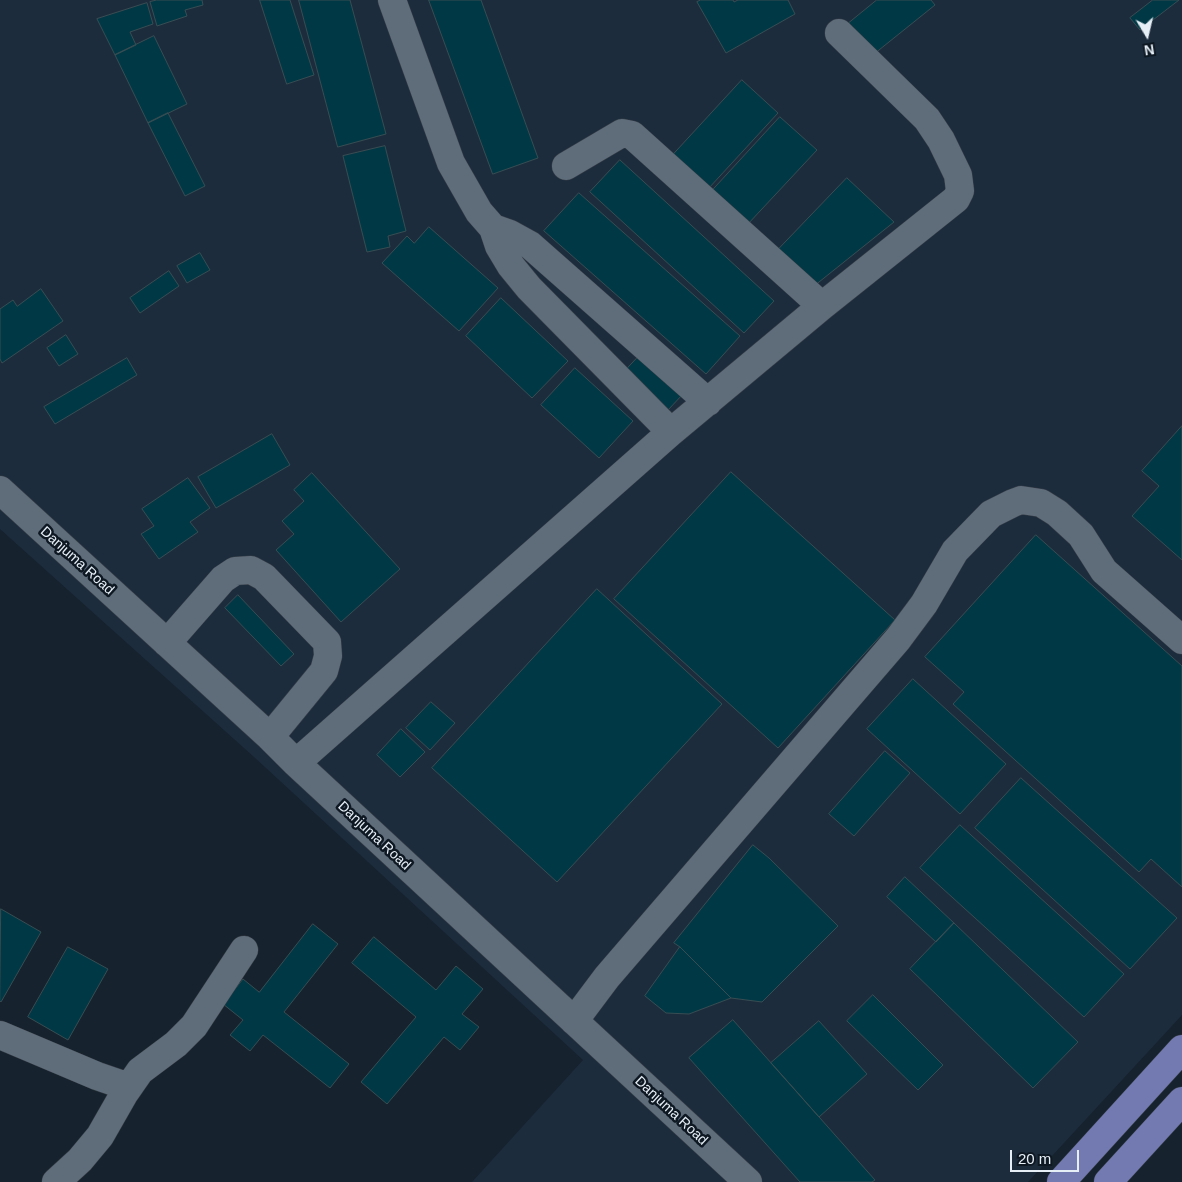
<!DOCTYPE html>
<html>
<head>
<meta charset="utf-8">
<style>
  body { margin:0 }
  #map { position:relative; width:1182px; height:1182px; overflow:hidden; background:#16222d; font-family:Helvetica,sans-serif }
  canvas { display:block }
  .north { position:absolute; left:1122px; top:10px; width:50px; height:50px; -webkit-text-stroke:4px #0d1823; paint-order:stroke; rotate:171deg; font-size:14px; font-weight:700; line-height:20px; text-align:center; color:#e6eef6 }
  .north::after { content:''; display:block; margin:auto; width:18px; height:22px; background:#e6eef6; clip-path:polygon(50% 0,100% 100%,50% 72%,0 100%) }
  .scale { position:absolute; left:1010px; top:1150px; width:69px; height:22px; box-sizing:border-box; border:2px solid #e6eef6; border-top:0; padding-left:6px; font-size:15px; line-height:18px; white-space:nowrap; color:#e6eef6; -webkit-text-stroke:4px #0d1823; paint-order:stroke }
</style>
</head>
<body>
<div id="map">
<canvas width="1182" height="1182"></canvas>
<div class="north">N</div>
<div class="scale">20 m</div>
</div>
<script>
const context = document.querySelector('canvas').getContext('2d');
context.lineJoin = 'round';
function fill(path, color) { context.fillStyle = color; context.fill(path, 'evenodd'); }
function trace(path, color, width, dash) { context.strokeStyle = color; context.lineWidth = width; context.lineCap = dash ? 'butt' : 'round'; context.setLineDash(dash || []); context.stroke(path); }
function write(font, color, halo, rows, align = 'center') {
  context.font = font + ' Helvetica,sans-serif'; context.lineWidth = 5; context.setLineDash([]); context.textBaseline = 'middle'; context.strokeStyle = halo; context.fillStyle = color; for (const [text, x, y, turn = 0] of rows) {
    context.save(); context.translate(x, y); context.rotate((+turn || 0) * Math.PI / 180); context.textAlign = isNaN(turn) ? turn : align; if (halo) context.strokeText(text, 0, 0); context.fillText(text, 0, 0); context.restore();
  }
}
fill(new Path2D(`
  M0,0H1182V1015L1028,1182H472L583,1060L254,757L0,529Z`), '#1c2c3c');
const building = new Path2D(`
  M157,0H202L203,5L185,10L187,16L157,26L150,2Z
  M260,0H290L314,75L287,84Z
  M299,0H350L386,134L338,147Z
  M429,0H481L538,158L493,174Z
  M701,0H733L734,2L738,0H788L795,14L726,53L697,2Z
  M877,0H931L935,5L874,54L849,23Z
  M1153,0H1179L1140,30L1130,18Z
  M147,3L153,24L130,32L136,45L115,55L97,19Z
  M154,36L187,104L148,123L115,55Z
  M742,80L778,113L708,189L672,156Z
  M168,113L205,186L185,196L148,123Z
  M780,117L817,150L747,225L711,192Z
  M385,146L406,231L388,236L390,247L367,252L343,156Z
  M620,160L774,301L744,333L590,192Z
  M847,178L894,222L814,286L777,251Z
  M579,193L740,336L706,374L544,231Z
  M429,227L498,288L459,331L382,263L407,236L414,243Z
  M200,253L210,270L187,283L177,266Z
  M169,271L179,286L140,313L130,298Z
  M41,289L63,321L2,363L0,359V309L13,300L17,306Z
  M501,298L568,361L532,398L466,336Z
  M66,335L78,354L59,366L47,348Z
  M641,354L683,394L668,410L625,371Z
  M127,358L137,375L55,424L44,407Z
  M575,368L633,421L599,458L541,405Z
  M1182,426V560L1132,516L1159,486L1142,471Z
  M272,434L290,465L216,508L198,477Z
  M731,472L895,620L778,748L614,599Z
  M312,473L400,569L341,622L276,550L294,534L282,521L304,501L294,490Z
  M188,478L210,508L190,522L198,532L159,559L141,534L154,526L142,509Z
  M1036,535L1182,666V887L1151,859L1139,872L953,704L964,692L925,657Z
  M597,589L722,704L557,882L432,768Z
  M238,595L294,654L281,666L225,608Z
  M913,679L1006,764L960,814L867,729Z
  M431,702L455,723L430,750L406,728Z
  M401,729L425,752L400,777L377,755Z
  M885,751L910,773L854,836L829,814Z
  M1021,778L1177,918L1130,969L975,828Z
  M960,825L1124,974L1084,1017L920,868Z
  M753,845L769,858L838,926L762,1002L731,998L680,947L674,943Z
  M905,877L954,923L936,942L887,897Z
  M1,909L41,932L1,1002L0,1001Z
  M954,923L1078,1042L1033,1088L910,969Z
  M313,924L338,944L284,1012L349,1064L330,1088L263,1035L250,1051L230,1035L243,1020L223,1004L243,979L259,992Z
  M374,937L436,990L456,966L483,989L462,1014L479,1027L460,1050L444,1037L387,1104L361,1082L416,1017L352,963Z
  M68,947L108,969L68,1040L28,1017Z
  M680,947L731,998L689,1014L666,1013L645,996Z
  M873,995L943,1065L918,1090L847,1021Z
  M733,1020L875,1180L872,1182H800L689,1058Z
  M819,1021L867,1074L819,1117L771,1063Z`);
fill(building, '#003945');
trace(building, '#384d53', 1);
const minor = new Path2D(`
  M392,0L451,163L479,212L493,228L499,246L511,266L529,288L671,432
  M566,166L622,133L632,135L822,306
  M493,228L510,234L530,245L708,402
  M0,490L270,737L296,763L748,1182
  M167,643L223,579L235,571L251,570L264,577L327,642L328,656L324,671L270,737
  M296,763L671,432L822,306L956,199L960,191L958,175L941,140L927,119L839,33
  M574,1021L607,977L898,639L924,604L955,551L991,514L1013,503L1021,500L1041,503L1057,513L1081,535L1104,571L1182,640
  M0,1035L97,1076L129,1087
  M56,1182L80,1160L100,1136L124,1094L140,1071L176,1044L194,1026L244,950`);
const major = new Path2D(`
  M1061,1182L1182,1049
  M1108,1182L1182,1101`);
trace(minor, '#353d46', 29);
trace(major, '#353d46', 29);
trace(minor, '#5f6d7b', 28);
trace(major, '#737ab2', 28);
write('14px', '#e6eef6', '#0d1823', [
  ["Danjuma Road",77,561,42],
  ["Danjuma Road",374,836,43],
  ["Danjuma Road",671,1111,43]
]);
</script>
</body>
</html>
